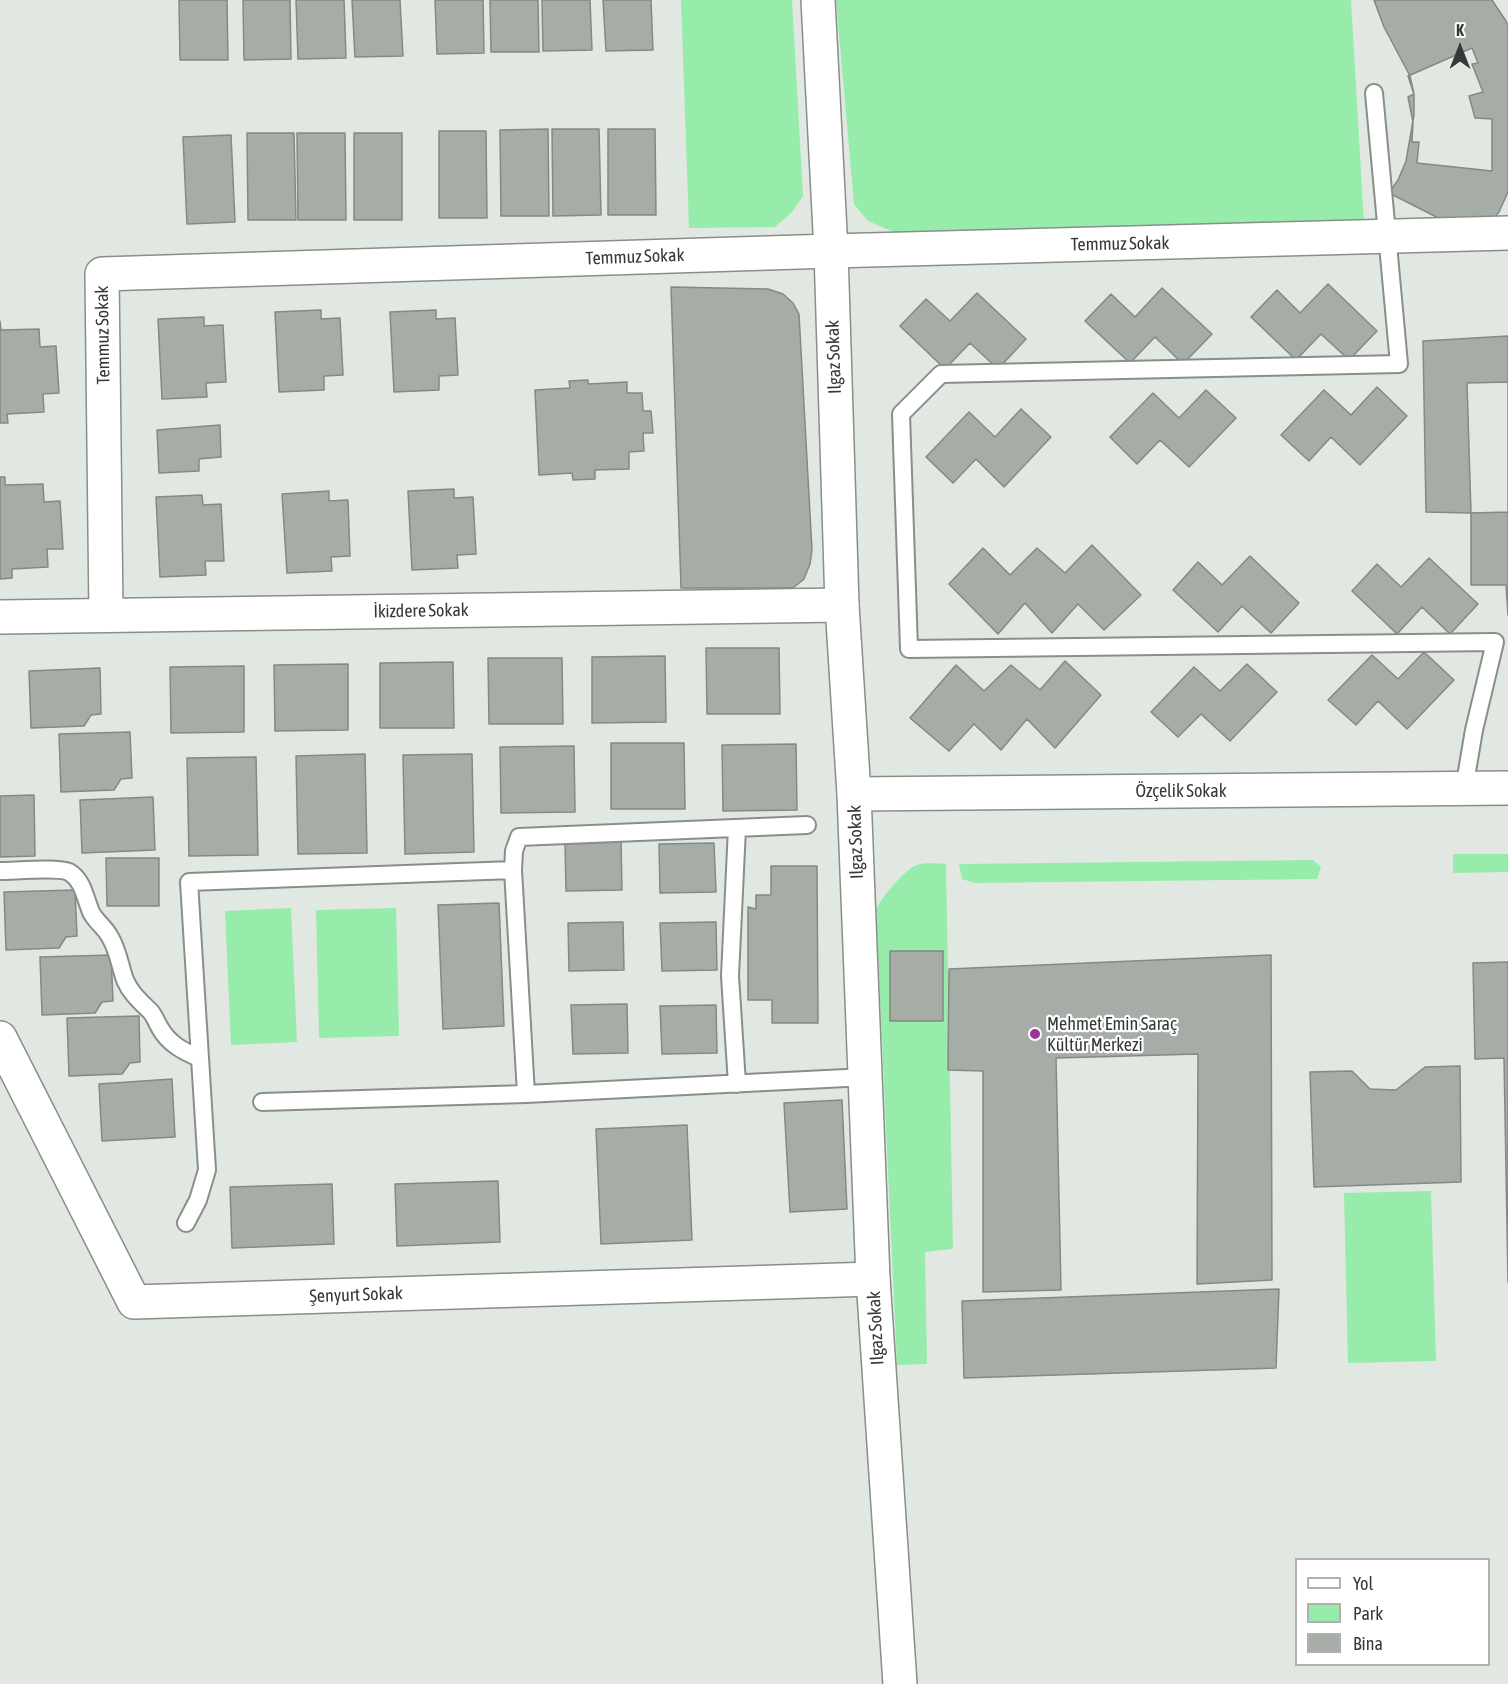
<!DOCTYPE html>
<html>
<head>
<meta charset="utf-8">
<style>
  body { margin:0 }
  #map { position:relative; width:1508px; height:1684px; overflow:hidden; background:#e1e8e2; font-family:"Asap Condensed",sans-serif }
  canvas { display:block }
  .legend { position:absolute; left:1295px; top:1558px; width:195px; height:108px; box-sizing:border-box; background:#fff; border:2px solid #afb0af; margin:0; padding:8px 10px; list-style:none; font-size:18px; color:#363937 }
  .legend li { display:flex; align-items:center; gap:12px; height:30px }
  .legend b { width:30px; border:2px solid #afb0af }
  .north { position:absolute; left:1430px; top:18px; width:60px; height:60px; -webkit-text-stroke:4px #fff; paint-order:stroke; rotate:0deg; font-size:16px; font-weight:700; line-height:24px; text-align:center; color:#363937 }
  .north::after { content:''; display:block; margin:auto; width:21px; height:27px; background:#363937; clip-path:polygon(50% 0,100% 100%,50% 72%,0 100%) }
</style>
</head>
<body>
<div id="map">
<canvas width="1508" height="1684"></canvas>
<ul class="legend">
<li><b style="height:8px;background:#fff"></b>Yol</li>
<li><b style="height:16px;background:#98ecab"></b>Park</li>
<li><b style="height:16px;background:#a6ada7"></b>Bina</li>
</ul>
<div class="north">K</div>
</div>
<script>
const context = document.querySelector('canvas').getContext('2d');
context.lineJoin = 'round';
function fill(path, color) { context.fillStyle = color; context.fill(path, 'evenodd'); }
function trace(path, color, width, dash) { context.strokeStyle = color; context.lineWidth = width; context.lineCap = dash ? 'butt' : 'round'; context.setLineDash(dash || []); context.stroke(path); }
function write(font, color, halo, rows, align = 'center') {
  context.font = font + ' "Asap Condensed",sans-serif'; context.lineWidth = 4.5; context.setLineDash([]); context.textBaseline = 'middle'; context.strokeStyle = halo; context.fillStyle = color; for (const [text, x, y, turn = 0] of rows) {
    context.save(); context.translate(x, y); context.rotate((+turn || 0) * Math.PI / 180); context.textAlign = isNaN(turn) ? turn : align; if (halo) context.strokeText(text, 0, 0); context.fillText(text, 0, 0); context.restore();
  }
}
fill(new Path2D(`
  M681,0H792L803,196L792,212L775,227L689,228Z
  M836,0H1351L1364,224L894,232L868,221L854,204Z
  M1453,854H1508V872L1453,873Z
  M1313,860L1321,867L1317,879L975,883L962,879L959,864Z
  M946,864L953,1249L925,1252L927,1364L897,1365L876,910C880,899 906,868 917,865C926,862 938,864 946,864Z
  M291,908L297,1042L231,1045L225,911Z
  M396,908L399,1036L319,1038L316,910Z
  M1431,1191L1436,1361L1348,1363L1344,1193Z`), '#98ecab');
const building = new Path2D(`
  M179,0H227L228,60H180Z
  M243,0H290L291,59L244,60Z
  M296,0H344L346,58L298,59Z
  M352,0H400L403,56L355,57Z
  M435,0H483L484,53L437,54Z
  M490,0H538L539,52H491Z
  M542,0H590L592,50L543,51Z
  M603,0H651L653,50L606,51Z
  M1374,0H1492L1506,21L1508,26V192L1499,212L1478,238L1389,193L1398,180L1406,161L1414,115V94L1410,76L1384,27Z
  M1472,48L1478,63L1472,64L1483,92L1469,96L1475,118L1492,119V171L1417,163L1419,142H1412L1413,122L1408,97L1414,94L1408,76Z
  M548,129L549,216H501L500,130Z
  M552,129H599L601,215L553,216Z
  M608,129H655L656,215H608Z
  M439,131H486L487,218H439Z
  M247,133H294L296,220H248Z
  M297,133H345L346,220H298Z
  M354,133H402V220H354Z
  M231,135L235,222L187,224L183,137Z
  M1328,284L1377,331L1349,360L1321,334L1296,360L1251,317L1277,290L1300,313Z
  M671,287L768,289L783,294L793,303L799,314L812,550L810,564L804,579L793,588H681Z
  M1162,288L1212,334L1183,364L1155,337L1130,363L1085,321L1111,294L1135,317Z
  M977,293L1026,339L998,369L970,343L945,369L900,326L926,299L950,321Z
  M321,310V319L340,318L343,375L324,376V390L279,392L275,312Z
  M436,310V319L455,318L458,375L439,376V390L394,392L390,312Z
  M204,317V326L223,325L226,382L206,383L207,397L162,399L158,319Z
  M0,321L1,330L39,329L40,347L56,346L59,393L43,394L44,412L7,414L8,423H0Z
  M1508,336V615L1506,585H1471V513L1426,512L1423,341Z
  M588,380V384L627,382V393H642L643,411H651L653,433H643L644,451L629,452V469L595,470V479L573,480L572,473L539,475L535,390L570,388L569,381Z
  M1508,382V512L1471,513L1467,383Z
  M1377,387L1407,416L1360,465L1331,437L1309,461L1281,435L1324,390L1351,415Z
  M1206,390L1236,418L1189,467L1160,440L1137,464L1110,437L1153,393L1179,418Z
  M1021,409L1051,437L1004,487L976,459L953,483L926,457L969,412L995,437Z
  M220,425L221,457L199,459V471L159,473L157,430Z
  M0,477H5V485L43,484L44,502L60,501L63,549H47L48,567L12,569V578L0,579Z
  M454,489V498L473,497L476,554L457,555L458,568L412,570L408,491Z
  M329,491V501L348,500L350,556L331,557L332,571L287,573L282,494Z
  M202,495L203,505L221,504L224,561H205L206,575L160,577L156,497Z
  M1092,545L1141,595L1104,630L1078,604L1052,633L1025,603L998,634L949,584L983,548L1010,575L1037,548L1065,573Z
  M1250,556L1299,603L1271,633L1242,606L1218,632L1173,590L1198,562L1222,585Z
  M1429,558L1478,604L1450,634L1422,607L1397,634L1352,591L1377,564L1401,587Z
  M706,648H779L780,714H707Z
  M1424,652L1454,680L1407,729L1378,701L1356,725L1328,700L1372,655L1398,679Z
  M665,656L666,722L592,723V657Z
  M488,658H562L563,724H489Z
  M1065,661L1101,695L1055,748L1027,719L1001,750L974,724L949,751L910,718L956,665L984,691L1011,665L1040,690Z
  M453,662L454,728H380V663Z
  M348,664V730L275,731L274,665Z
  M1247,664L1277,692L1230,741L1201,714L1178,737L1151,712L1194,667L1220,691Z
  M244,666V732L171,733L170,667Z
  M100,668L101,714L91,715L84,726L31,728L29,671Z
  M130,732L132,778L121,779L114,790L61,792L59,734Z
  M611,743H684L685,809H611Z
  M796,744L797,810L723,811L722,745Z
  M574,746L575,812L501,813L500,747Z
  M365,754L367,853L298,854L296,756Z
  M472,754L474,852L405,854L403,755Z
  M256,757L258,855L189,856L187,758Z
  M34,795L35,856L0,857V796Z
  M153,797L155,850L82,853L80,800Z
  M621,841L622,890L566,891L565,842Z
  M714,843L716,892L660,893L659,844Z
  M106,858H159V906H107Z
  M771,866H817L818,1023H772V1000H748V907L756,909V895H771Z
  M75,890L77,936L66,937L59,948L6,950L4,892Z
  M499,903L504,1026L443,1029L438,905Z
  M623,922L624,970L569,971L568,923Z
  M716,922L717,970L662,971L660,923Z
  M890,951H943V1021H890Z
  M111,955L113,1001L102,1002L95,1013L42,1015L40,957Z
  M1271,955L1272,1280L1197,1284L1198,1054L1056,1058L1061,1290L983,1292V1071L948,1070L949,969Z
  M1508,962V1282L1504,1058L1475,1059L1473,963Z
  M627,1004L628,1053L573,1054L571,1005Z
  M716,1005L717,1053L662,1054L660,1006Z
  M139,1016L140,1062L130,1063L122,1074L69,1076L67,1018Z
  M1460,1066L1461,1182L1314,1187L1310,1072L1352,1071L1370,1089L1396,1090L1425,1067Z
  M172,1079L175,1137L102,1141L99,1084Z
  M842,1100L847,1209L790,1212L784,1103Z
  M687,1125L692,1240L601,1244L596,1129Z
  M498,1181L500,1242L397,1246L395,1184Z
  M332,1184L334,1244L232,1248L230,1187Z
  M1279,1289L1276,1368L964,1378L962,1301Z`);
fill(building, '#a6ada7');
trace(building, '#838984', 1.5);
const lane = new Path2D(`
  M1374,93L1399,364L941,374L901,414L909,649L1495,642L1474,730L1464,789
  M513,870L514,851L519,837L807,825
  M0,871C14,871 59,867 69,872C83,880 85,898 91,912C95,921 105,927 110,937C118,950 120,966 125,980C131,994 141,1002 151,1012C155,1017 157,1023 160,1028C169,1044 183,1051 199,1058
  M737,1084L730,976L737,828
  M262,1102L526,1094L866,1077
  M186,1223L198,1200L207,1170L189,882L513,870L526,1094`);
const street = new Path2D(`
  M106,615L102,274L831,251L1508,233
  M0,617L842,605
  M854,794L1508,788
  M0,1038L134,1302L873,1279`);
const secondary = new Path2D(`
  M818,0L831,251L842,605L854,794L873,1279L900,1684`);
trace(lane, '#888f89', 20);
trace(street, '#888f89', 36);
trace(secondary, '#888f89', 36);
trace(lane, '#fff', 16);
trace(street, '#fff', 33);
trace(secondary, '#fff', 33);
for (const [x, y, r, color] of [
  [1035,1034,6,"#9d3497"]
]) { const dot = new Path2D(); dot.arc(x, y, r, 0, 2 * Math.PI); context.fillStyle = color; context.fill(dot); trace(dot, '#fff', 2); }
write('18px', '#363937', '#fff', [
  ["Temmuz Sokak",1120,244,-1],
  ["Temmuz Sokak",635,257,-2],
  ["Temmuz Sokak",103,335,-91],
  ["Ilgaz Sokak",834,357,-92],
  ["İkizdere Sokak",421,611,-1],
  ["Özçelik Sokak",1181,791],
  ["Ilgaz Sokak",856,842,-92],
  ["Şenyurt Sokak",356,1295,-2],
  ["Ilgaz Sokak",876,1328,-93]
]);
write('18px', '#363937', '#fff', [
  ["Mehmet Emin Saraç",1047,1024],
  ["Kültür Merkezi",1047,1045]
], 'left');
</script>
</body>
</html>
